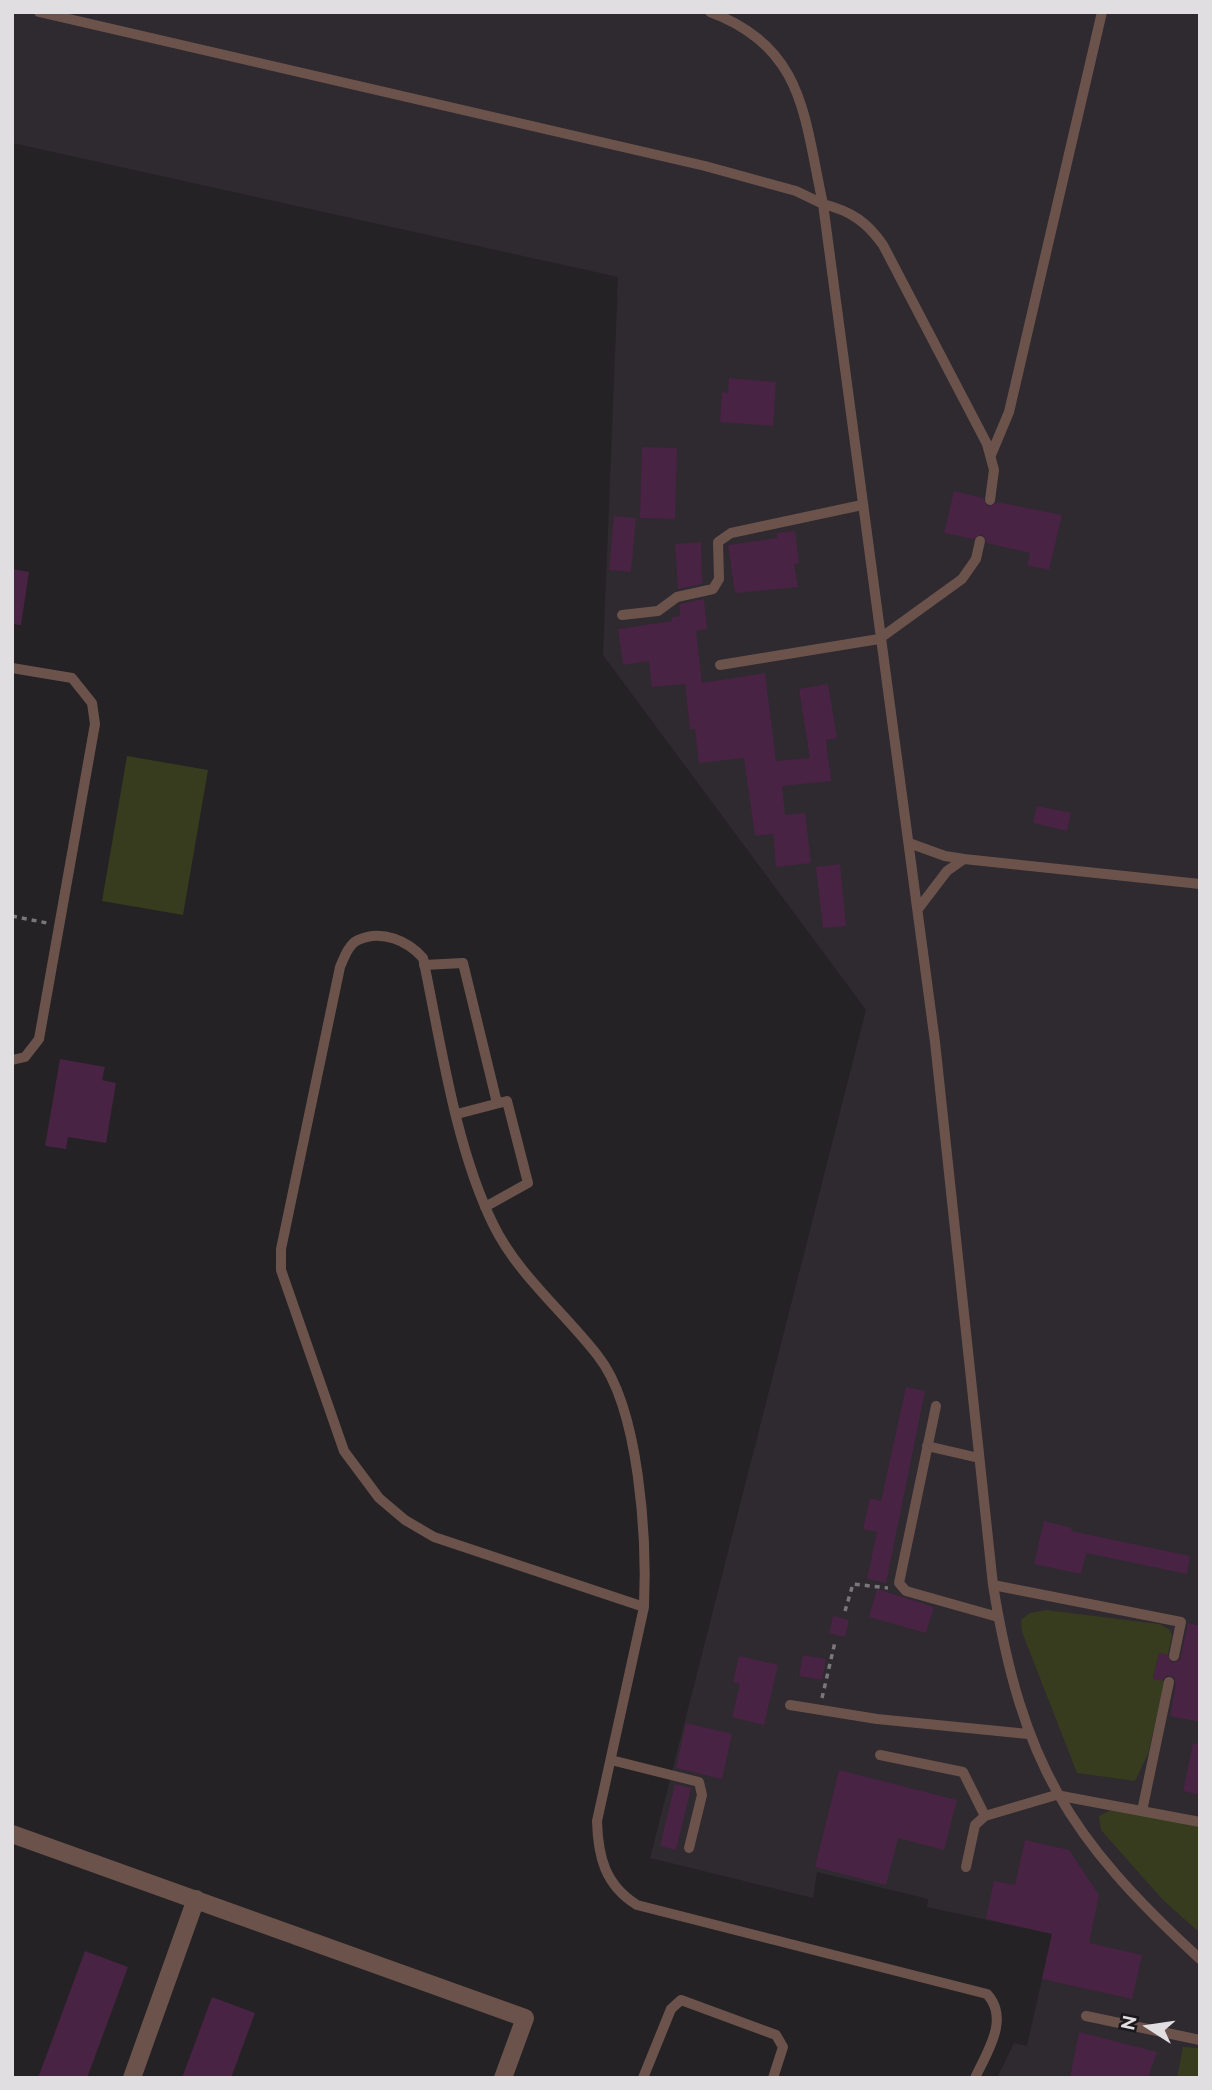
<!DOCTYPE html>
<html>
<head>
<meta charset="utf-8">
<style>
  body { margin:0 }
  #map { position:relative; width:1212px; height:2090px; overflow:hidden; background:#242224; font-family:Raleway,sans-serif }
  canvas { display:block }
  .frame { position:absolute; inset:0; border:14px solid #e0dee0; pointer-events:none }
  .north { position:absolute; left:1114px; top:1992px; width:70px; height:70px; -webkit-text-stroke:5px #1b181b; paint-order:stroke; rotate:282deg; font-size:19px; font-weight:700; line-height:28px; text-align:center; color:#e0dee0 }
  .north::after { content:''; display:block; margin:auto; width:24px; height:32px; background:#e0dee0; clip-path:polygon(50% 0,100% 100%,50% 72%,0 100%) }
</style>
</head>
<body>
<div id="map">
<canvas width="1212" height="2090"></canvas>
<div class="frame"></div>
<div class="north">N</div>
</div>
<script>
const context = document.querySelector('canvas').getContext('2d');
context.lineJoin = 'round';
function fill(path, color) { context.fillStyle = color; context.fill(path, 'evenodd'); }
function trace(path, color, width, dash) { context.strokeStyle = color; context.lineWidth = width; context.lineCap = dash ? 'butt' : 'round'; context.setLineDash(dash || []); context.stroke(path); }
fill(new Path2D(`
  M12,12H1200V2078H997L1014,2043L1027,2046L1052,1934L927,1907L928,1899L817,1872L813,1898L650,1858L866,1010L603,655L618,277L12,143Z`), '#2f2930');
fill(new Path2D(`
  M127,756L208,770L183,915L102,901Z
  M1046,1610L1159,1624L1170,1630L1172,1636L1168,1655L1159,1653L1153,1678L1165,1681L1148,1754L1135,1781L1077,1773L1022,1632L1021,1620L1030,1613Z
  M1111,1810L1200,1826V1933L1163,1900L1101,1830L1099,1816Z
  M1183,2047L1200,2048V2078H1177Z`), '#373c1e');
fill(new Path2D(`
  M729,378L776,382L773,426L720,422L722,392L728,393Z
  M642,447L677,448L675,519L640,518Z
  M954,491L983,498L988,507L997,502L1062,515L1049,570L1027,565L1030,553L987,543L982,534L973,539L944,533Z
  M614,516L636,518L631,572L609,570Z
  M795,531L799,563L794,564L798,587L735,593L728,545L777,538V533Z
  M701,542L702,584L678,589L675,544Z
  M12,569L29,572L21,625L12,624Z
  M704,599L707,629L696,631L702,683L765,673L776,761L810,758L799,689L828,684L837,738L826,740L831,781L782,786L785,815L805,813L811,863L776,867L773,834L755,836L744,758L699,763L695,729H690L685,684L652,687L649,661L623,665L618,629L672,621V617L680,616V604Z
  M1037,806L1071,813L1067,831L1033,823Z
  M840,864L846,926L823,928L816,867Z
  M60,1059L105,1067L102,1080L116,1083L106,1143L68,1137L66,1149L45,1146Z
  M906,1387L925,1391L886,1583L867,1579L877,1532L863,1529L870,1498L881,1501Z
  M1044,1521L1072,1528L1071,1531L1190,1556L1187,1574L1086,1553L1081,1574L1034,1564Z
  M877,1589L934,1607L926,1633L869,1617Z
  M833,1616L849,1620L845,1637L829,1633Z
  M1188,1623L1200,1626V1722L1170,1716L1176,1684L1174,1677L1167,1675L1162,1681L1153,1679L1159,1653L1167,1654L1172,1663L1180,1660Z
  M803,1655L826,1659L822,1680L799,1676Z
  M739,1656L778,1665L764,1725L732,1717L740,1684L733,1682Z
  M686,1723L732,1734L722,1779L676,1768Z
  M1193,1743L1200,1744V1795L1183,1791Z
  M839,1770L957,1800L944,1850L898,1838L886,1885L815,1867Z
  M675,1784L691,1788L676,1850L660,1846Z
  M1025,1840L1069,1850L1099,1895L1089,1943L1142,1955L1132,1999L1042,1979L1052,1934L986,1919L994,1881L1015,1885Z
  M85,1951L128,1967L87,2078H38Z
  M212,1997L255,2013L231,2078H182Z
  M1079,2032L1157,2052L1148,2078H1070Z`), '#492344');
trace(new Path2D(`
  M12,916L47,923
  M845,1611L853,1584L888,1588
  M822,1698L835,1642`), '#797779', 3.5, [5, 5]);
trace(new Path2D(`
  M39,12L705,166L796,191L823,204L935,1042L993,1585C1022,1763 1068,1838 1200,1959
  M710,12C805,47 804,118 823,204C851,211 867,222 883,245L987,444L994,470L990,500
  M991,455L1009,412L1102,12
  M622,615L658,611L677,597L713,589L719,579L718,542L731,533L862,505
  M720,665L879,639L962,579L976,559L980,541
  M12,668L72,678L92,703L95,724L39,1039L25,1057L12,1060
  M909,843L945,856L964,859L1200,884
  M918,909L947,871L964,859
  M424,965L463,963L497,1103
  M457,1114L507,1101L528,1183L485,1207
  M936,1406L899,1583L906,1591L998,1617
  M927,1446L979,1458
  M993,1585L1181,1622L1174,1656
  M644,1607L434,1537L405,1520L379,1498L344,1451L281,1270V1249L340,967C344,958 348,945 358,940C382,929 408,941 423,958C441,1043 455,1146 493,1224C517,1274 564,1312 598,1356C640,1409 647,1540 644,1607L597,1821C598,1857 605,1885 637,1905L987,1994C1010,2019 987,2052 975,2078
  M790,1705L877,1719L1028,1734
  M880,1755L963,1772L985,1816
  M611,1760L699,1782L702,1795L689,1848
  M1142,1811L1169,1682
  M966,1867L975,1825L985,1816L1056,1795L1200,1822
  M1086,2016L1200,2040
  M643,2078L671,2009L681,2000L776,2035L783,2047L773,2078`), '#6b534c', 10);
trace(new Path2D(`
  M12,1834L525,2018L503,2078
  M132,2078L196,1899`), '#6b534c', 18);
</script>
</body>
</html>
